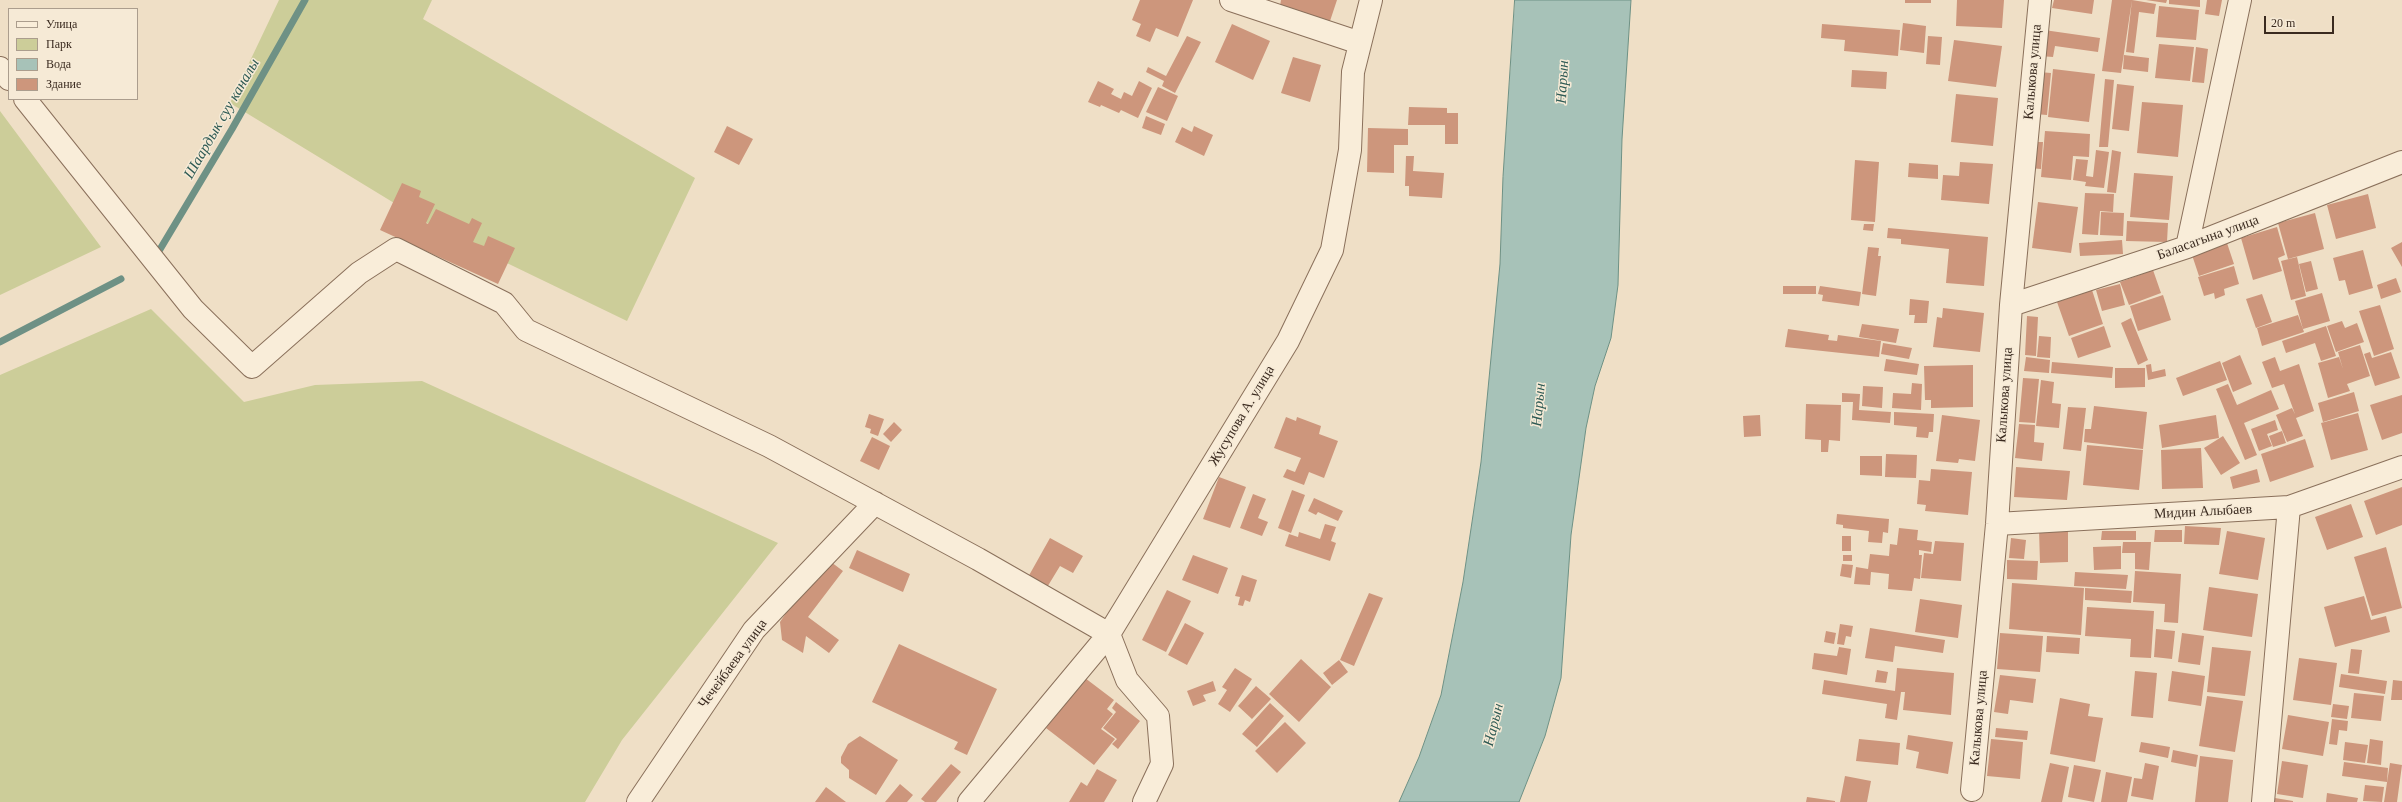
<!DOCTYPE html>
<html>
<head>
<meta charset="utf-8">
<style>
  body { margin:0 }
  #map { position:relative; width:2402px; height:802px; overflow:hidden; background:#efdfc6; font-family:Georgia,serif }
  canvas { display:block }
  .legend { position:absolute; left:8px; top:8px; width:130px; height:92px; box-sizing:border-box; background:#f6ead6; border:1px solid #ab9d8d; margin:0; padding:5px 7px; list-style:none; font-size:12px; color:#3a2a1f }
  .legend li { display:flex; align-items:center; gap:8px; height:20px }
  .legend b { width:20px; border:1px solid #ab9d8d }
  .scale { position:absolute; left:2264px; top:16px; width:70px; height:18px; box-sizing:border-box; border:2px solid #3a2a1f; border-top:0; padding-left:5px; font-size:12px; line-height:14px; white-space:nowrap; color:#3a2a1f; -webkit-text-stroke:3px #f6ead6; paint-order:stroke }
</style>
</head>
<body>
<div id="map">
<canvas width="2402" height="802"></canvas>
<ul class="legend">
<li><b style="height:5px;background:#f9edd9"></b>Улица</li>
<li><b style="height:11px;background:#cccd99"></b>Парк</li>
<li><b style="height:11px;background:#a7c2b8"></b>Вода</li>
<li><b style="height:11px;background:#cd967c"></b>Здание</li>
</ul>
<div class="scale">20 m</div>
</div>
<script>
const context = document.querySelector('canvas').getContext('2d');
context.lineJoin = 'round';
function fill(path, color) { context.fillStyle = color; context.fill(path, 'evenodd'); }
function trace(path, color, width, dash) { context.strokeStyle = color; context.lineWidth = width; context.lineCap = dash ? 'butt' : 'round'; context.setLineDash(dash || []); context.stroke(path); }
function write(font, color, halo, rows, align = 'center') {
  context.font = font + ' Georgia,serif'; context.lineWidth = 3; context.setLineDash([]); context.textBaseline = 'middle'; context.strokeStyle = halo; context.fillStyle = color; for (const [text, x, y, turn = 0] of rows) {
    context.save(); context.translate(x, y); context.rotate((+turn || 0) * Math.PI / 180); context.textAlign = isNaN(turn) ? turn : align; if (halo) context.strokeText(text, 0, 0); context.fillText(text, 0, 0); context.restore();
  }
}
fill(new Path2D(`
  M279,0H432L423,19L695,178L627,321L482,251L468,248L230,103Z
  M0,111L101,247L0,295Z
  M151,309L244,402L315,385L422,381L778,543L622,740L585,802H0V375Z`), '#cccd99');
const water = new Path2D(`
  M1515,0H1631L1622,139L1618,285L1611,338L1595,386L1586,428L1571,535L1561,678L1545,736L1519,802H1399L1419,757L1441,695L1463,582L1481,462L1500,264L1503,177Z`);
fill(water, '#a7c2b8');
trace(water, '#6e9185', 1);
trace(new Path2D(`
  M159,251L232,129L305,0
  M0,342L121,279`), '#6e9185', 7);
fill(new Path2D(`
  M1140,0H1193L1178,37L1156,28L1150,42L1136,36L1141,24L1132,20Z
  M1281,0H1337L1330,21L1280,6Z
  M1905,0H1931V3H1905Z
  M1957,0H2004L2002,28L1956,26Z
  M2054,0H2094L2092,14L2052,8Z
  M2112,0H2132L2121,73L2102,71Z
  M2132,0L2156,4L2154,14L2139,12L2134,53L2126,52Z
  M2146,0H2167L2166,3Z
  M2169,0H2200V7L2169,4Z
  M2207,0H2222L2219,16L2205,14Z
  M2159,6L2199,10L2196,40L2156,37Z
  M1903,23L1926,26L1924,53L1900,50Z
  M1232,24L1270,41L1253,80L1215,62Z
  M1822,24L1900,30L1898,56L1844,51L1845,40L1821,38Z
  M2044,30L2100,38L2098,52L2055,46L2053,57L2040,56Z
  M1187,36L1201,42L1175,93L1162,86L1164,81L1146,72L1148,67L1166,76Z
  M1928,36L1942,37L1940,65L1926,64Z
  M1954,40L2002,46L1996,87L1948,81Z
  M2159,44L2194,47L2190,81L2155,78Z
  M2196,47L2208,49L2204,83L2192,82Z
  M2124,55L2149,58L2148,72L2123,69Z
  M1293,57L1321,65L1310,102L1281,93Z
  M2053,69L2095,74L2089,122L2048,117Z
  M1852,70L1887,72L1886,89L1851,87Z
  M2039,72L2051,73L2047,115L2035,114Z
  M2105,79L2114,80L2108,147H2099Z
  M1098,81L1114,89L1111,94L1121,99L1124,92L1132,96L1139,81L1152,88L1138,118L1121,110L1119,113L1101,105L1100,107L1088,102Z
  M2117,84L2134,86L2129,131L2112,129Z
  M1158,87L1178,96L1167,121L1146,112Z
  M1956,94L1998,98L1993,146L1951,142Z
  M2142,102L2183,105L2178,157L2137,153Z
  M1409,107L1447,108V113H1458V144H1445V125H1408Z
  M1146,116L1165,124L1161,135L1142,128Z
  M727,126L753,139L739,165L714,152Z
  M1194,126L1213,135L1204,156L1175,142L1182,127L1192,132Z
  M1368,128L1408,129V145H1394V173L1367,172Z
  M2045,131L2090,134L2089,157L2073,156L2071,180L2041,177Z
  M2030,142H2043L2041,169L2028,168Z
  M2096,150L2109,152L2104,188L2085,186L2086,182L2073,180L2076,159L2088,160L2086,176L2093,177Z
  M2112,150L2121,152L2116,193L2107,192Z
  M1406,156H1414L1413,171L1444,173L1442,198L1409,196V186H1405Z
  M1855,160L1879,162L1875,222L1851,220Z
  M1960,162L1993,164L1989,204L1941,200L1943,175L1959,176Z
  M1909,163L1938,165V179L1908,177Z
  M2134,173L2173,176L2169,220L2130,217Z
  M402,183L421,191L419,197L435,204L426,223L428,224L436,209L469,224L472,218L482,223L473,242L484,246L488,236L515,248L498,284L380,230Z
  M2085,193L2114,194L2113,212L2100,211L2098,235L2082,234Z
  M2368,194L2376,228L2336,239L2327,205Z
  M2038,202L2078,207L2071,253L2032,248Z
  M2101,212L2124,213L2123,236L2100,235Z
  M2315,213L2324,249L2288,259L2278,223Z
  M2127,221L2168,223L2167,242L2126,241Z
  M1864,224H1874L1873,231L1863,230Z
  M2277,227L2285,255L2278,258L2282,271L2253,280L2241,238Z
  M1888,228L1988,237L1984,286L1946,283L1949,249L1901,244V239L1887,238Z
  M2122,240L2123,254L2080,256L2079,243Z
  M2402,242V267L2391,248Z
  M2227,243L2234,264L2199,276L2192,255Z
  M1868,247L1879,248L1878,256H1881L1876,296L1862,294Z
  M2363,250L2373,288L2349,295L2345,280L2339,281L2333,258Z
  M2297,257L2306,296L2291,300L2281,261Z
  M2311,261L2318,289L2306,292L2299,264Z
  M2234,266L2239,284L2224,289L2225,295L2215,299L2214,293L2204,296L2198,277Z
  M2153,270L2161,293L2129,305L2120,282Z
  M2396,278L2401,292L2381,299L2377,285Z
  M2120,284L2125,305L2102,311L2096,290Z
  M1783,286H1816V294H1783Z
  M1820,286L1861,292L1859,306L1822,301L1823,295L1818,294Z
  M2092,290L2103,324L2069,336L2057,302Z
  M2322,293L2330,321L2303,329L2295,301Z
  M2262,294L2272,322L2256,328L2246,299Z
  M2163,295L2171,320L2138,331L2130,306Z
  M1910,299L1929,301L1927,323H1914L1915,315H1909Z
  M2380,305L2394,349L2374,356L2359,311Z
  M1943,308L1984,313L1980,352L1933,347L1937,317L1942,318Z
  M2298,315L2304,332L2262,346L2257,328Z
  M2027,316L2038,317L2036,356L2025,355Z
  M2131,318L2148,360L2138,365L2121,323Z
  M2342,321L2345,328L2357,323L2364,342L2336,352L2327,326Z
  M1862,324L1899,329L1896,343L1859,337Z
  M2104,326L2111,347L2078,358L2071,338Z
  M2326,326L2336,356L2321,361L2315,343L2286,353L2282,341Z
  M1788,329L1829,335L1828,340L1837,341L1838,335L1881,341L1879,357L1785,347Z
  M2039,336L2051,337L2050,358L2037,357Z
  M1883,343L1912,348L1909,359L1881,354Z
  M2360,345L2370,376L2347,384L2350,391L2328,398L2318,363L2339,357L2343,369L2338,352Z
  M2370,352L2372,358L2391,352L2400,378L2375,386L2364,354Z
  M2240,355L2252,384L2233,392L2222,363Z
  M2026,357L2050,360L2049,373L2024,371Z
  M2275,357L2280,371L2299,364L2314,411L2296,418L2303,436L2287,442L2276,415L2292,408L2295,414L2284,384L2272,388L2262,362Z
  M1886,359L1919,364L1917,375L1884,371Z
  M2220,361L2227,380L2183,396L2176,378Z
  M2052,362L2113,367L2112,378L2051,373Z
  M2151,364L2152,372L2165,369L2166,376L2148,380L2146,365Z
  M1973,365V407L1931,408V400H1925L1924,366Z
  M2115,368H2145V387L2115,388Z
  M2023,378L2039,379L2035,423L2019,422Z
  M2041,380L2054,382L2052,403L2061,404L2059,428L2036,426Z
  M1912,383L1922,384L1921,410L1892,408L1893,393L1911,394Z
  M2228,384L2237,405L2271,390L2279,409L2244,423L2257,455L2245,460L2216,389Z
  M1863,386L1883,387L1882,408L1862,406Z
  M2354,392L2359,411L2323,422L2318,403Z
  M1842,393L1860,394L1859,410L1891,412L1890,423L1852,420L1853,402H1842Z
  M2402,395V433L2382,440L2370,405Z
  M1806,404L1841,405L1840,441L1829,440L1828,452H1821V440L1805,439Z
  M2094,406L2147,412L2143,449L2084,442L2085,429H2091Z
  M2068,407L2086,408L2081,451L2063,449Z
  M1894,412L1934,414L1933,432H1929L1928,438L1916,437L1917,427L1894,425Z
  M2358,413L2368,450L2331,460L2321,423Z
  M869,414L884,419L878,436L870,433L871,429L865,427Z
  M1760,415L1761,436L1744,437L1743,416Z
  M1942,415L1980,420L1975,461L1959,459L1958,463L1936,461Z
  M2216,415L2219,438L2162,448L2159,425Z
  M1286,417L1296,421L1297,417L1321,426L1319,434L1338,441L1324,478L1309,472L1304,485L1283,477L1287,469L1295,472L1301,458L1274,448Z
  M2275,420L2278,430L2267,434L2272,446L2259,451L2251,429Z
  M894,422L902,430L891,442L883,434Z
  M2019,424L2035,425L2034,442L2044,443L2042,461L2015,458Z
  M2282,431L2286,443L2273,447L2269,436Z
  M2223,436L2240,463L2221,475L2204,448Z
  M872,437L890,446L879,470L860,461Z
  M2305,439L2314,467L2270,482L2261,454Z
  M2087,445L2143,450L2139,490L2083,485Z
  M2201,448L2203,488L2162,489L2161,450Z
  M1886,454L1917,455L1916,478L1885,477Z
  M1860,456H1882V476L1860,475Z
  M2016,467L2070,471L2067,500L2014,497Z
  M1931,469L1972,472L1968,515L1925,511L1926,505L1917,504L1919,480L1930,481Z
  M2257,469L2260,482L2233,489L2230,477Z
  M1219,477L1246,487L1230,528L1203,519Z
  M2402,487V525L2376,535L2364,501Z
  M1292,490L1305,495L1291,533L1278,528Z
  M1253,494L1266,499L1258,518L1268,522L1262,536L1240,528Z
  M1314,498L1343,511L1338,521L1318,512L1316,515L1308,511Z
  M2351,504L2363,537L2327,550L2315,517Z
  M1837,514L1889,519L1888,533L1883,532L1882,543L1868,542L1869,531L1843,528V525L1836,524Z
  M1325,524L1336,527L1331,541L1336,543L1330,561L1285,546L1289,534L1298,537L1299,532L1320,539Z
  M2185,526L2221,528L2219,545L2184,544Z
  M1899,528L1918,530L1917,540L1932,542L1931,552L1919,550V555H1922L1920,579L1914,578L1912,591L1888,589L1889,574L1871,572L1870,585L1854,584L1856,567L1868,569L1870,554L1889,556L1890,544L1897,545Z
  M2068,529V562L2040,563L2039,530Z
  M2155,530H2182V542H2154Z
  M2102,531H2136V540H2101Z
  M2227,531L2265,538L2258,580L2219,574Z
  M1842,536H1851V551H1842Z
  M1050,538L1083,556L1073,573L1060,566L1046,589L1027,579Z
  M2011,538L2026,540L2024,559L2009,558Z
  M1935,541L1964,543L1961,581L1921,578L1924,553L1933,554Z
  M2123,542H2151L2149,570L2135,569V553H2122Z
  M2121,546V569L2094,570L2093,547Z
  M2386,547L2402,608L2372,616L2354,557Z
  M857,550L910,574L903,592L849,568Z
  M1193,555L1228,568L1218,594L1182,580Z
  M1843,555H1852V561H1843Z
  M2007,560L2038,561L2037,580L2007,579Z
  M831,562L843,571L808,617L839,640L829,653L806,636L803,653L782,640L780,622L810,577L818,580Z
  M1842,564L1853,565L1851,578L1840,576Z
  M2135,571L2181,574L2178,623L2164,622L2165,604L2133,602Z
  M2075,572L2128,575L2126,589L2074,586Z
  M1242,575L1257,580L1250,602L1245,600L1243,606L1238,605L1240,597L1235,596Z
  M2012,583L2084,588L2081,635L2009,629Z
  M2209,587L2258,594L2252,637L2203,630Z
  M2085,588L2132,591L2131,603L2085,600Z
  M1167,590L1191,601L1166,652L1142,640Z
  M1369,593L1383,598L1354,666L1340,660Z
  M2364,596L2371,620L2386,616L2390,632L2335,647L2324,607Z
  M1920,599L1962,605L1958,638L1915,632Z
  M2087,607L2154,611L2151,658L2130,657L2131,639L2085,636Z
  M1185,623L1204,633L1187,665L1168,655Z
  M1840,624L1853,626L1851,637L1846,636L1844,645L1837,644Z
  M1870,628L1945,640L1943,653L1895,646L1893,662L1865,658Z
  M2156,629L2175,631L2172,659L2154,657Z
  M1826,631L1836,633L1834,644L1824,642Z
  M2000,633L2043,636L2040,672L1997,669Z
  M2182,633L2204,636L2200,665L2178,662Z
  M2047,636L2080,638L2079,654L2046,652Z
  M899,644L997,689L967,755L954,749L958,742L872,702Z
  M1839,647L1851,649L1847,675L1812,669L1814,653L1837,656Z
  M2212,647L2251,651L2245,696L2207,692Z
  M2351,649L2362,650L2359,674L2348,673Z
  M2299,658L2337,663L2331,705L2293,700Z
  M1301,659L1331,687L1299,722L1269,694Z
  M1339,660L1348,672L1332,685L1323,673Z
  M1235,668L1252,679L1230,712L1218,704L1227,690L1222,687Z
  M1897,668L1954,673L1951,715L1903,710L1905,692H1901L1897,720L1885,718L1887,704L1822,694L1824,680L1895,691Z
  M1877,670L1888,672L1886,683L1875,682Z
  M2135,671L2157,673L2153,718L2131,716Z
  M2172,671L2205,676L2201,706L2168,701Z
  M2341,674L2387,681L2385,694L2339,687Z
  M2000,675L2036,679L2033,703L2010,700L2008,714L1994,712Z
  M1085,678L1114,700L1107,709L1113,714L1101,729L1115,739L1094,765L1046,728Z
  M2393,680L2402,681V700H2391Z
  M1213,681L1216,691L1203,695L1206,701L1193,706L1187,691Z
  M1256,686L1271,699L1252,719L1238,706Z
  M2354,693L2384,696L2381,721L2351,718Z
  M2207,696L2243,701L2235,752L2199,746Z
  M2060,698L2090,704L2088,716L2103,718L2095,762L2050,754Z
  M1116,702L1140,721L1118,749L1112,744L1117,739L1103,728L1116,712L1112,708Z
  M1270,703L1284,716L1257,747L1242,734Z
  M2333,704L2349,706L2347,719L2331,717Z
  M2288,715L2329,722L2323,756L2282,749Z
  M2332,719L2348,721L2347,731L2339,730L2337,745L2329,744Z
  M1285,722L1306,743L1277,773L1255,751Z
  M1996,728L2028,731L2027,740L1995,737Z
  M1908,735L1953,742L1948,774L1916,768L1919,752L1906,749Z
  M860,736L898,760L876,795L849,778V770L841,763V757L848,744Z
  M1859,739L1900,743L1898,765L1856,761Z
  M1991,739L2023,742L2020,779L1987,776Z
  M2370,739L2383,741L2381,765L2367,763Z
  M2141,742L2170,747L2168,758L2139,752Z
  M2345,742L2368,745L2365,763L2343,760Z
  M2173,750L2198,755L2196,767L2171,762Z
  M2200,756L2233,760L2228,802H2195Z
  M2282,761L2308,765L2303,798L2277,794Z
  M2344,762L2388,768L2387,782L2342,776Z
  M2050,763L2069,767L2062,802H2041Z
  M2145,763L2159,766L2153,800L2131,796L2134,778L2142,779Z
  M2390,763L2402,765L2397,802H2384Z
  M951,764L961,772L936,802H925L921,799Z
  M2074,765L2101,770L2094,802L2068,797Z
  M1097,769L1117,780L1104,802H1069L1081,782L1087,786Z
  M2106,772L2132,777L2127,802H2101Z
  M1845,776L1871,781L1867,802H1840Z
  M900,784L913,795L907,802H885Z
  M2365,785L2384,787L2382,802L2363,801Z
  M826,787L846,802H815Z
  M2327,793L2358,798L2357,802H2326Z
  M1807,797L1835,801V802H1806Z
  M2275,798L2293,801V802H2275Z`), '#cd967c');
const minor = new Path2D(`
  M1231,0L1360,43
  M0,68L9,79
  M25,99L193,309L252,367L359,273L396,249L504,303L526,330L769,446L978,559L1109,634L969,802
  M2187,247L2240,0
  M2011,305L2187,247L2402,162
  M1997,524L2289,507L2402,467
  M1972,790L1997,524L2011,305L2040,0
  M638,802L754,630L875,503
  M1144,802L1162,764L1158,716L1127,680L1109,634L1288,341L1332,250L1350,150L1353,72L1371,0
  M2263,802L2289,507`);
trace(minor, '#8a705b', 24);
trace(minor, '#f9edd9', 22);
write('14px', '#3a2a1f', '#f6ead6', [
  ["Калыкова улица",2033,72,-85],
  ["Баласагына улица",2208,238,-20],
  ["Калыкова улица",2005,395,-86],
  ["Жусупова А. улица",1242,416,-59],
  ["Мидин Алыбаев",2203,512,-3],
  ["Чечейбаева улица",733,664,-54],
  ["Калыкова улица",1979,718,-85]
]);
write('italic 15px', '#2e5a54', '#f6ead6', [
  ["Нарын",1563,82,-87],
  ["Шаардык суу каналы",222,119,-60],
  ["Нарын",1539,405,-85],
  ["Нарын",1494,725,-76]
]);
</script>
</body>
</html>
